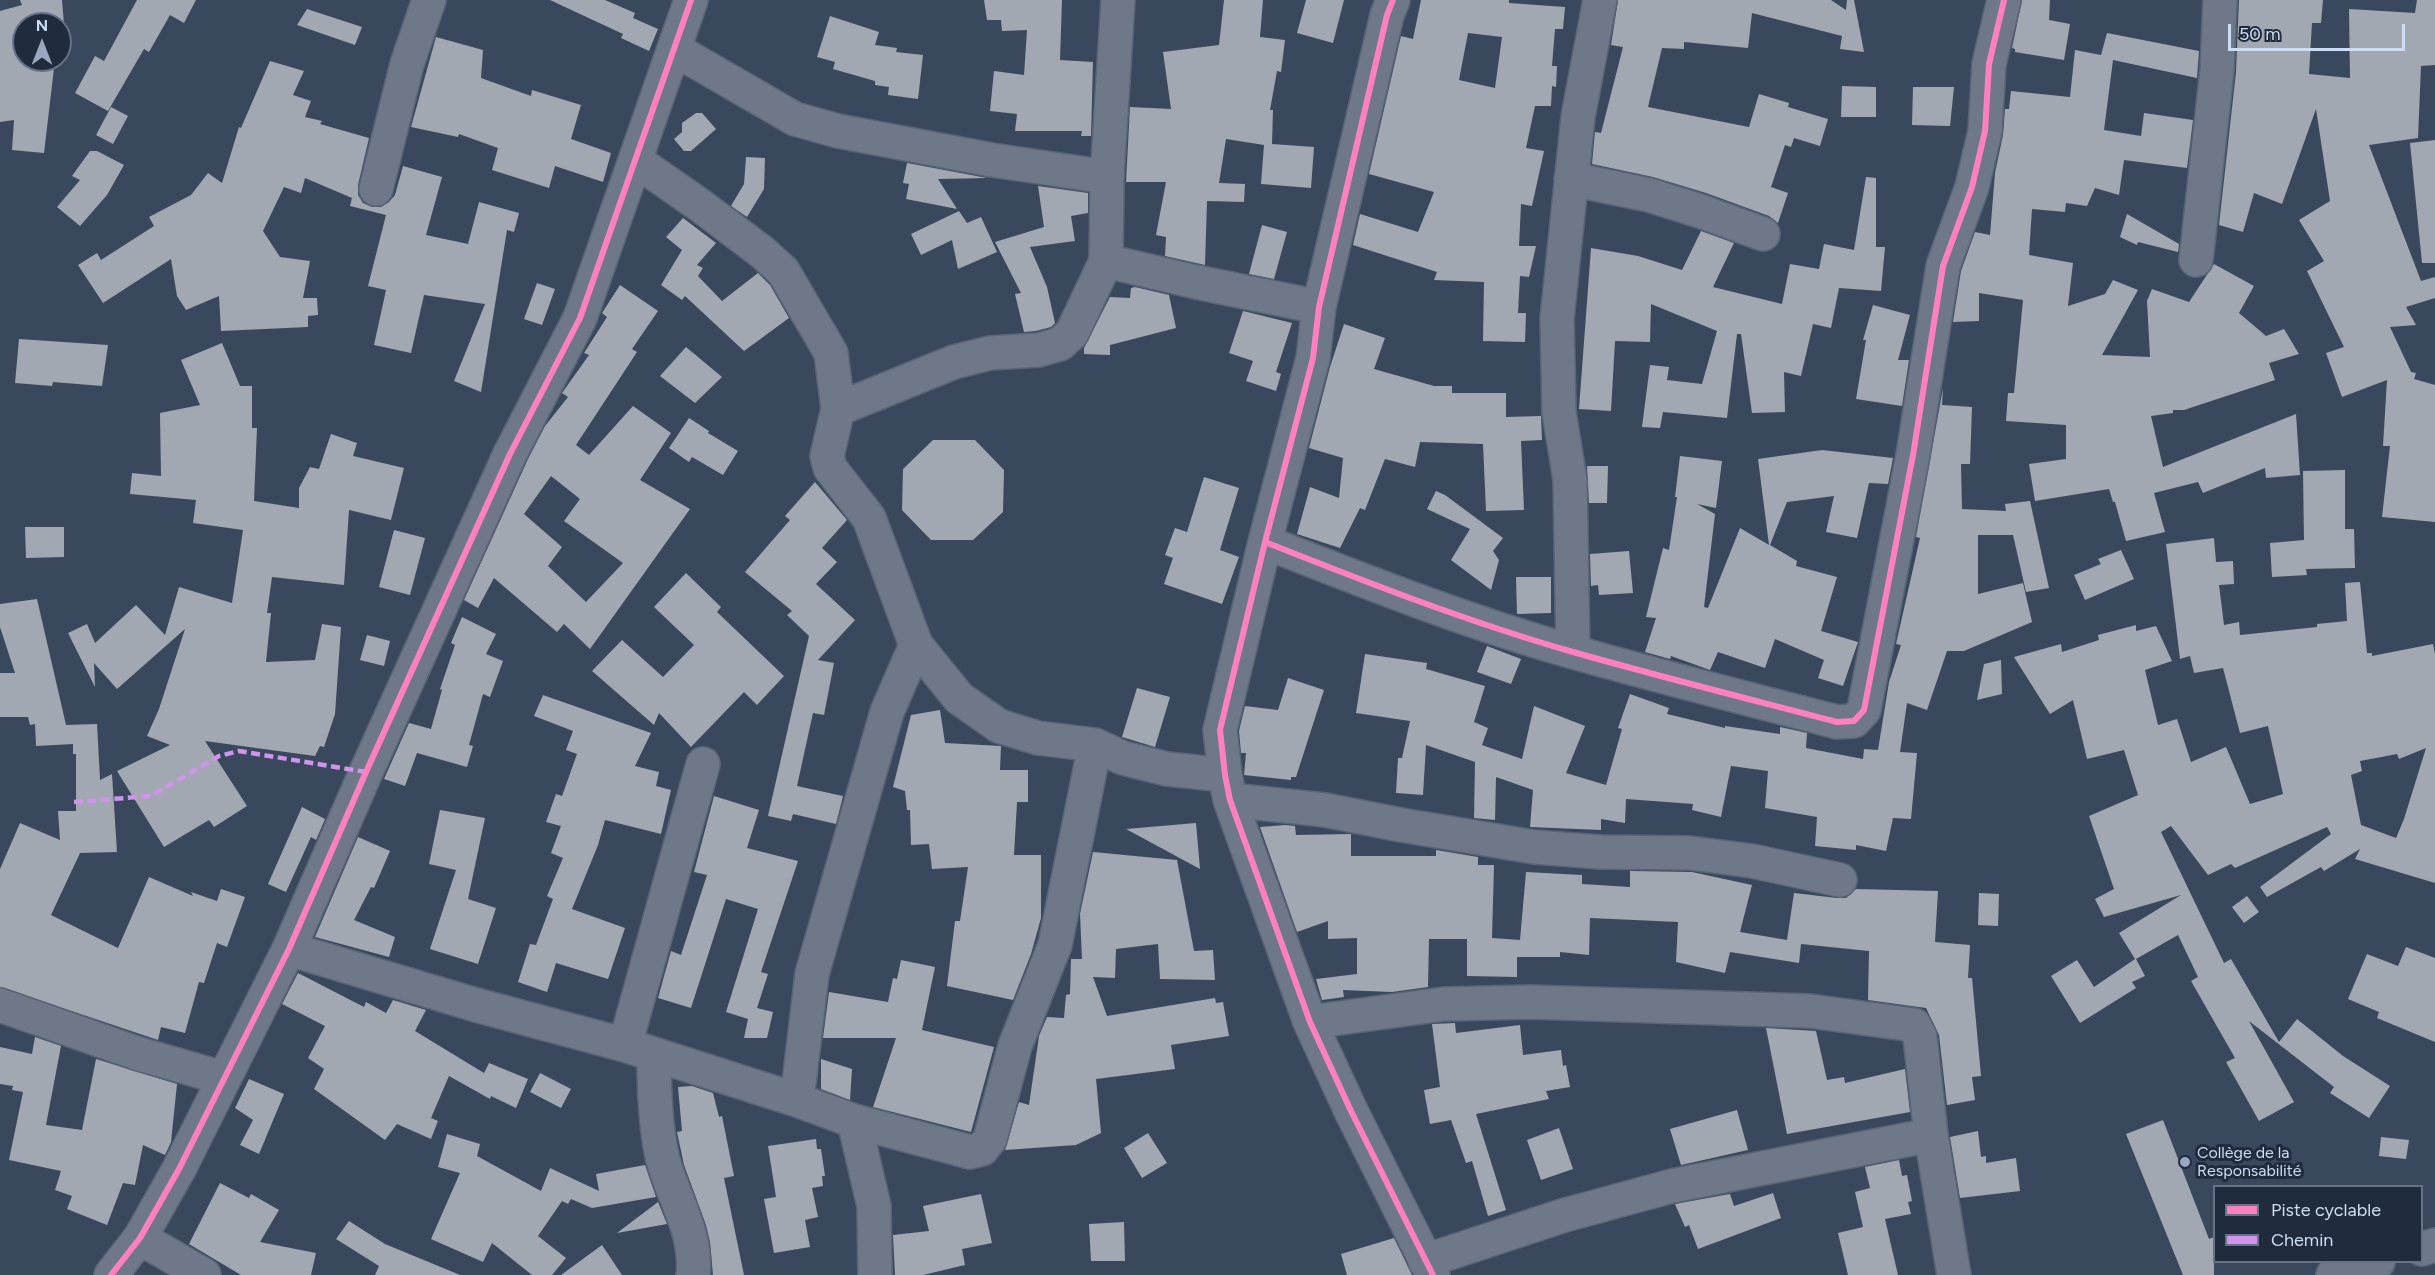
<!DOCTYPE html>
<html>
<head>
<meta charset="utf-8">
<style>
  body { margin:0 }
  #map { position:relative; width:2435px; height:1275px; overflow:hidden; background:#3a485e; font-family:Figtree,sans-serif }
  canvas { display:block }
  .legend { position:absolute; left:2213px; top:1185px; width:210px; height:78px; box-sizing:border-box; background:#202c3e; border:2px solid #657287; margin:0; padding:8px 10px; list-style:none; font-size:18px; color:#ccdcf4 }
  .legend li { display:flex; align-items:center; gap:12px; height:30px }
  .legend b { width:30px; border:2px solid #657287 }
  .north { position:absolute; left:12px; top:12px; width:60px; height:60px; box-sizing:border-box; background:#202c3e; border:2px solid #657287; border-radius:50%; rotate:0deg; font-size:16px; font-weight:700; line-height:24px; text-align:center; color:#ccdcf4 }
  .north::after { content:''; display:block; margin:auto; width:21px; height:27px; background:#99a8c0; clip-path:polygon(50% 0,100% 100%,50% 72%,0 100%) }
  .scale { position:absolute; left:2228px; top:24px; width:177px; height:27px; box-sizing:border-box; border:3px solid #ccdcf4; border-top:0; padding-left:8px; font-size:18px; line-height:21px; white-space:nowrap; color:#ccdcf4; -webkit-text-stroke:4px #202c3e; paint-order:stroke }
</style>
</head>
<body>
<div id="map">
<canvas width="2435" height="1275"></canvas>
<ul class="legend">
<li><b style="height:8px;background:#ff80c0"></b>Piste cyclable</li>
<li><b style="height:8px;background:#d193ec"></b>Chemin</li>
</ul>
<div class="north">N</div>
<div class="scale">50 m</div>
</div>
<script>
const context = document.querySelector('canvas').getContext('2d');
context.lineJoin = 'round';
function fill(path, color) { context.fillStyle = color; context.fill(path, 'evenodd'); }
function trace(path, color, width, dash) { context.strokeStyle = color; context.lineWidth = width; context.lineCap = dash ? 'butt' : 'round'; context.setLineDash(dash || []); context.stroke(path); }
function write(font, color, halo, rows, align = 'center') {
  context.font = font + ' Figtree,sans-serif'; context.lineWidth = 6; context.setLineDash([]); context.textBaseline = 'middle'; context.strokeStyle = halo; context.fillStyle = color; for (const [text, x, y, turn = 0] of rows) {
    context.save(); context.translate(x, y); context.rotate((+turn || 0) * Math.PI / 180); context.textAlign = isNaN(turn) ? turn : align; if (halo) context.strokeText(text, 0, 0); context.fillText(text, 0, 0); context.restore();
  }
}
fill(new Path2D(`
  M20,0H62L64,24H24V60H55L44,153L12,150L14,120L0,122V11L22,5Z
  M137,0H196L184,23L170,15L149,52L144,49L108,111L75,93L95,56L104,61Z
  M550,0H605L635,13L633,18L658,29L649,51L621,38L623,34Z
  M984,0H1062L1060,60L1093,62L1091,136H1081L1082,131H1015L1017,114L990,111L994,71L1024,75L1027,30L1002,31L1001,20H987Z
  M1224,0H1263L1260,37L1285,40L1281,72L1277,71L1270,110H1273L1272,144L1314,147L1311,188L1261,184L1264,145L1226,139L1219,183L1245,184L1244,202L1207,201L1205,265L1165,256L1166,237L1156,235L1166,182H1126L1130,107L1171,109L1163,52L1219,45Z
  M1306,0H1344L1333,43L1297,33Z
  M1421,0H1509V3L1565,7L1563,29H1555L1552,66H1557L1556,87L1552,86L1551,106H1535L1526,148L1544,151L1532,206L1521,204L1519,246H1536L1529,277L1520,276L1518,313H1526L1525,342L1483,341L1484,282L1434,280L1437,272L1353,245L1360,214L1418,232L1434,192L1369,174L1401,36L1413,39ZM1468,33L1502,37L1495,88L1459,80Z
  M1618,0H1831L1846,10L1847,0H1854L1864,52L1840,49L1842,36L1752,13L1748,48L1684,42V49L1662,48L1648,107L1749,127L1759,94L1789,103L1788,107L1828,119L1820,146L1794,138L1791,147L1785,145L1771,187L1788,193L1778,223L1769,216L1706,193L1653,177L1592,164L1595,132L1601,133L1623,47L1611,45Z
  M2022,0H2050L2049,20L2070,24L2064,60L2015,52V49L2012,48Z
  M2239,0H2323L2321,23H2312L2309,74L2350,78L2349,9L2415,13L2417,0H2435V65L2421,66L2418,138L2369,145L2421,281L2435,277V298L2406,307L2416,325L2390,327L2411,372L2416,373L2414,379L2435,385V522L2382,517L2390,446H2383L2387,380L2342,397L2326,353L2344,347L2307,271L2324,261L2299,220L2330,201L2316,109L2282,204L2254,193L2243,232L2219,225L2236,72Z
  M307,9L362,27L355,45L297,25Z
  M830,16L879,32L875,45L897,48L896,52L923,55L918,99L888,95L889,87L875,85V81L833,69L835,62L817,57Z
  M2107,33L2199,51L2197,78L2113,60L2104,130L2141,136L2144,113L2193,120L2187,168L2124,160L2119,195L2095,188L2087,206L2066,203L2065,212L2032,209L2029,255L2073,263L2068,306L2105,294L2113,280L2138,290L2102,355L2150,357L2147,301L2152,289L2189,302L2214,264L2254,286L2239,313L2266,336L2284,329L2299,354L2269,363L2275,380L2184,410H2173V413L2151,416L2163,467L2296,414L2300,475L2266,478L2265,468L2203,493L2198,482L2154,493L2165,532L2126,541L2115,502H2113L2109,489L2035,501L2029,464L2066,459V425L2006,421L2008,393H2014L2023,300L1979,293V321L1953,322L1961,271L1975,232L1990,235L1995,173L2003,135L2005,109H2009L2011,91L2070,97L2075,50L2101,55Z
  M436,37L483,50L481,78L531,96L532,90L581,105L571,139L611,153L603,182L555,166L549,188L492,170L498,148L459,134L458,137L411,127Z
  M270,61L304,71L293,95L311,101L305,117L322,121L320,124L369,138L358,185V195L363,203L372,207H381L389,202L395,195L403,166L442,177L426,235L468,244L479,202L519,213L514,232L507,230L481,392L454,381L485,304L424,295L411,353L374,345L386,290L368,286L386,215L350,206L352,198L305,178L301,193L284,187L263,231L280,257L310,261L303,298H317L318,315L308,316V327L221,331L219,296L186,310L177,296L171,259L103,303L78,265L97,253L101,260L154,226L149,217L191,195L208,173L222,183L239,127L241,128Z
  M1842,86L1876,87V117H1841Z
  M1913,87H1954L1950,126L1912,125Z
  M111,107L128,116L113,144L96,135Z
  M696,113H702L716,129L691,151H684L674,139L682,132V123Z
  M2435,140V263H2422L2410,143Z
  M90,151H97L124,165L107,195L80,226L57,207L80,180L72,176Z
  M746,157L765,158L764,189L747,217L731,206L744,184Z
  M907,163L987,178L938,179L957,209L906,199L909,184L903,183Z
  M1866,177L1876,178V247H1885L1881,291L1839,288L1831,328L1813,324L1801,376L1784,372L1785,412L1752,413L1741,334H1737L1727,418L1663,412L1660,428L1642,427L1650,365L1669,367L1667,380L1702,384L1717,331L1651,304L1650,342L1615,341L1611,411L1579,409L1591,248L1638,256L1682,270L1701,231L1734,243L1713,287L1782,304L1790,264L1819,269L1824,244L1854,250Z
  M1038,186L1088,193V213L1071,216L1075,241L1030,247L1047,287L1055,323L1051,327L1036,331L1024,332L1015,294L1021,293L995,242L1044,227Z
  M959,211L967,223L981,217L997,252L958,269L952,240L921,255L911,234Z
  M2127,214L2179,244L2178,252L2138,242L2137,245L2120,237Z
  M683,218L716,243L697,265L703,268L698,276L722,301L758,273L770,285L789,318L744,351L685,296L682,300L661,285L682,250L666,237Z
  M1262,225L1287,232L1274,279L1249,274Z
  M537,283L555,289L542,325L524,319Z
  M620,285L658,311L632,349L637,352L576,445L589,455L633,406L671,433L640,480L690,509L590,649L564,624L557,632L494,578L478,608L464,600L528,459L545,426L568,397L562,393L589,355L584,353L607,317L602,313ZM551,476L580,499L564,521L623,563L586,602L548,566L562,547L524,514Z
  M1135,287L1169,295L1176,328L1110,345V355L1084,354V348L1110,297L1130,298L1131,288Z
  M1873,305L1910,315L1898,360H1909L1902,406L1856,399L1866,340H1863Z
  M1243,311L1292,323L1276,372L1281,374L1276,391L1246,381L1253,361L1229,353Z
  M1344,324L1385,338L1374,369L1434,386H1452V393H1506V417L1541,416L1542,440L1521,441L1524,510L1486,511L1483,444L1420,442L1415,467L1385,459L1365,510L1360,508L1340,548L1297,534L1310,487L1339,498L1343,458L1309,448L1330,367Z
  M19,339L108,345L102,386L53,382L52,386L15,383Z
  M222,343L240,386H252V428H257L254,501L299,508V488L310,467L319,469L331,434L357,443L353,456L404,468L391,520L349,510L344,585L272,577L267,613H271L266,662L315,660L322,624L341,627L335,714L324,747L320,746L315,756L205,741L247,806L214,827L209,820L164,847L117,771L170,745L147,736L159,709L185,629L117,689L94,663L95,687L68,633L87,624L95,643L136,605L165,635L179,587L232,603L243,530L193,523L196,500L130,494L132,473L161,476L160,413L200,405L181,360Z
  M686,347L722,377L695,403L660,376Z
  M1943,388L1942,405L1972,407L1970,464H1961L1962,509L2006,511L2005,504L2030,501L2049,588L2026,592L2013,535H1978V594L2023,583L2032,622L1964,651H1947L1927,710L1907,703L1900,752L1917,753L1911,819L1893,818L1886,851L1856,845V850L1815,846L1817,817L1765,808L1768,771L1731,766L1721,817L1692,810L1693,804L1626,799L1625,823L1601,819V830L1530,827L1533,790L1496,777L1495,820L1474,818L1475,762L1426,745L1423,795L1396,793L1398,758H1402L1410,721L1356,713L1365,654L1427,663L1426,669L1485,686L1474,722L1488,728L1482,745L1522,759L1534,706L1585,726L1566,773L1606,785L1622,729L1618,728L1630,694L1669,708L1667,714L1725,728V726L1780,734V727L1807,733L1806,748L1863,759L1864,749L1878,750L1889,682L1901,645L1896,644L1920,538L1916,537Z
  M689,418L709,431L708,433L738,451L723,475L692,457L689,462L669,448Z
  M933,440H975L1004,470L1003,512L973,540H931L902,510L903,469Z
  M1822,450L1893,458L1888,484L1869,483L1857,538L1826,532L1834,496L1787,502L1770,545L1797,561L1796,566L1837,577L1821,631L1858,642L1843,686L1818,678L1824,660L1775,639L1765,668L1718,652L1710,670L1671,656L1670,659L1645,652L1656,618L1646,617L1663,548L1669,550L1677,497H1675L1680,456L1722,461L1716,508L1697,504L1715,514L1704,607L1708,608L1740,528L1769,545L1758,459Z
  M1587,466H1608L1607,503H1589Z
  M2345,470V529H2354L2355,568L2306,569L2307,575L2272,577L2270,543L2304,540L2303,471Z
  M1204,477L1239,488L1220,550L1239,557L1222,604L1164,584L1173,558L1165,555L1175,528L1187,532Z
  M815,482L847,520L822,548L837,562L816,584L855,620L818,660L834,663L824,715L813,713L797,786L843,796L836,824L793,814L791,821L768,816L809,636L787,615L792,611L745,572L790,520L785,516Z
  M1436,491L1445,495L1503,538L1493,551L1499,560L1491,590L1451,560L1470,529L1427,509Z
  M25,527H64V557L26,558Z
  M394,530L425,538L410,595L379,587Z
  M2214,538L2216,562L2233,561L2234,584L2219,585L2224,625L2239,622L2240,635L2317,627V624L2347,621L2345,583L2360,582L2367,653H2372V656L2433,644L2435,654V883L2355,859L2360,849L2324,871L2321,867L2267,897L2260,887L2331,834L2327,827L2235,868L2231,864L2208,875L2171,826L2161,832L2224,963L2231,959L2279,1042L2297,1019L2343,1056L2390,1086L2369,1118L2330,1093L2334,1087L2249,1021L2294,1102L2259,1121L2226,1062L2235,1058L2191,981L2198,977L2178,935L2136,959L2145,976L2132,982L2136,988L2080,1023L2051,976L2077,960L2094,987L2135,959L2119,933L2181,895L2104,917L2095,899L2114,889L2089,816L2138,795L2124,750L2087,759L2073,700L2050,714L2014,657L2061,644L2062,652L2099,640L2098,635L2136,625V631L2156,626L2172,661L2145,670L2158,725L2177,719L2191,762L2226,747L2250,804L2283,794L2268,726L2240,733L2223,668L2194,673L2190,656L2180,659L2166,544ZM2426,748L2404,819L2396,838L2361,825L2351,775L2362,771L2360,761L2397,754L2399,759Z
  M2121,550L2134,579L2085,600L2074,575L2101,564L2098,559Z
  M1629,551L1633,593L1599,595L1598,585L1591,586L1590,554Z
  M686,573L721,607L717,612L784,676L757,705L744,692L691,747L659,713L654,725L592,671L622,640L663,677L694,645L654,607Z
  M1516,577H1551V613L1517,614Z
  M37,599L66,725L97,724L100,780L112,774L117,852L80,853L51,915L118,948L149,877L193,896L191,892L217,901L221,889L245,897L227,947L217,943L204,983L199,982L185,1033L161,1027L158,1040L0,987V869L20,823L60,840L58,811H76V754H73V744L36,746L35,724L30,725L28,717H0V673H15L0,627V604Z
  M462,617L496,634L486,654L503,661L490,697L483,694L469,745L473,746L467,767L417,753L405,786L384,779L409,723L431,729L442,690L440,689L455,645L451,643Z
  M367,635L390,641L384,666L360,660Z
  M1487,646L1521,659L1511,684L1477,672Z
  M2001,660L2002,694L1977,700L1984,664Z
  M1288,678L1324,690L1296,777H1291V780L1244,775L1246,753H1241L1239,731L1245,706L1278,710Z
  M1137,688L1170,697L1155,747L1122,737Z
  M543,695L651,733L635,766L659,772L656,786L671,790L661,834L605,820L598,845L572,909L625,928L608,979L556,963L547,992L518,982L530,944L536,945L553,899L547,896L563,858L551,853L561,826L546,822L556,794L562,796L577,754L566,750L573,731L534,716Z
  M940,710L945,743L1001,746L1000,770H1028V802H1017L1014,855H1041V918L1031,954L1013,1000L947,986L955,921H960L968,867L932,869L929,844L911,845L910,810H907L905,791L893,787L911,715Z
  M714,796L759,810L747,848L798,861L761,972L768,974L757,1008L773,1012L767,1038H744L748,1019L726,1012L758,909L726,899L691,1008L658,998L671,951L681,955L707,875L694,872Z
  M302,807L325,819L316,840L311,837L286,892L268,884Z
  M440,810L485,818L468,899L496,908L478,964L430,949L456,870L429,864Z
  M1196,823L1200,869L1126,829Z
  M1285,825L1295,826L1296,835L1351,834V856H1436V850L1478,857V865H1494L1492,938L1520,940L1526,872L1582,875V884L1630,887V871L1692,872L1752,885L1740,932L1787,940L1794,893L1837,898H1846L1856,889L1938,891L1935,942L1970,945L1968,978H1972L1981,1076L1972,1077L1975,1100L1947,1105L1939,1035L1926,1008L1868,1000L1869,951L1801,944L1799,963L1730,952L1725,973L1676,962L1678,922L1590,918L1589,955L1560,952V957H1517V977L1467,976V939H1429L1428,987L1392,992L1343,990L1344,997L1322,1000L1316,979L1357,974V938L1328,939V921L1297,932L1260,827Z
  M358,837L390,851L374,888L371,887L354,920L395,937L389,957L315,937Z
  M1093,852L1177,860L1194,951L1213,950L1215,980L1160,979L1158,944L1116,949L1115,978L1093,977L1107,1016L1215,998L1216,1003L1223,1002L1229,1036L1171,1045L1175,1069L1096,1079L1101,1133L1076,1145L1005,1150L1019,1102L1029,1105L1039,1036L1047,1017L1064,1018L1066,995L1070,994L1071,959H1082L1080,914Z
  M1979,893L1999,894L1998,926L1978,925Z
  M2247,896L2259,912L2244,923L2232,907Z
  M2406,947L2435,958V1042L2377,1018L2379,1012L2348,999L2367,954L2398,966Z
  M901,960L935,967L922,1030L994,1047L971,1132L873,1107L896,1038H823L829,992L888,1002L893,978L897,979Z
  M298,973L364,1007L366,1002L386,1013L393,1000L426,1010L415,1031L484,1073L489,1063L528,1079L516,1108L491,1096L490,1099L449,1076L431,1118L438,1121L431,1139L397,1124L385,1140L314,1089L324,1069L308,1058L325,1026L282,1004Z
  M1455,1023L1456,1033L1520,1025L1523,1055L1561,1050L1563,1066L1566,1065L1570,1087L1546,1091L1549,1099L1476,1114L1506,1210L1488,1216L1472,1161L1466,1163L1451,1120L1430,1124L1424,1090L1440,1087L1432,1024Z
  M1766,1028L1816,1031L1827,1080L1844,1077L1845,1083L1905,1069L1910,1112L1787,1134Z
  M35,1037L61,1046L46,1125L82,1130L96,1059L177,1084L171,1142L165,1155L143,1145L135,1185L123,1183L107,1225L67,1209L72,1196L55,1190L61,1171L9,1160L23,1092L12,1090L13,1086L0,1084V1047L32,1054Z
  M821,1059L852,1069L850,1100L821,1089Z
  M540,1073L571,1089L561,1108L530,1092Z
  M249,1079L284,1094L259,1154L240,1145L253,1120L235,1108Z
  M692,1086L713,1093L719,1117L722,1116L734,1176L724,1178L744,1275H713L710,1242L706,1225L684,1165L677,1132L682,1131L678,1087Z
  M1737,1110L1748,1150L1681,1165L1670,1129Z
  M2163,1120L2209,1239L2214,1237V1275H2183L2126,1134Z
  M1559,1128L1573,1169L1541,1180L1527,1140Z
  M1978,1131L1981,1157L1986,1156V1163L2016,1158L2020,1191L1960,1198L1950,1137Z
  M1148,1133L1167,1163L1142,1178L1124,1148Z
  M447,1134L480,1144L477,1156L541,1191L550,1168L599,1191L596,1174L645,1165L656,1197L592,1208L571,1199L568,1204L562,1201L538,1236L566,1258L552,1275H532L492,1243L483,1262L431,1239L460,1173L438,1167Z
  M2381,1137L2409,1140L2406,1159L2379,1156Z
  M816,1139L817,1149H821L825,1176H822L823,1186L812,1188L818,1217L805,1220L810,1247L774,1253L764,1199L776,1197L768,1146Z
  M1899,1160L1902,1176L1907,1175L1912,1201L1908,1202L1911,1214L1885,1219L1898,1275H1848L1838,1233L1863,1227L1855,1192L1870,1188L1865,1167Z
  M220,1183L249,1198L251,1194L279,1210L260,1242L316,1253L311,1275H241L189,1244Z
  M1773,1193L1781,1218L1698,1249L1689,1225L1685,1227L1675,1204L1730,1194L1734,1206Z
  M981,1194L992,1243L962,1249L965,1265L923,1275H895L893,1235L929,1231L923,1206Z
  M658,1202L667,1224L617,1233Z
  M349,1221L385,1244L460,1275H375L379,1266L336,1239Z
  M1124,1222L1125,1261H1091L1089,1224Z
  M1394,1238L1412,1275H1347L1341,1254Z
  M602,1245L622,1275H561Z`), '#a1a8b2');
const minor = new Path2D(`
  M1393,0L1387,15L1319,307L1313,358L1265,542L1220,730L1225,775L1230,800L1310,1022L1351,1111L1433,1275
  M674,49L795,119L838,131L992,160L1107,177
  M635,160L701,206L762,252L783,271L831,353L838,409L827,456L830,468L869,518L916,645L959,698L999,726L1038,738L1095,745L1123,758L1167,769L1225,775
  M1571,179L1649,195L1700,211L1763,234
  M376,189L407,64L429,0
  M2196,260L2217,70L2220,0
  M1106,261L1196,282L1319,307
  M838,409L954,362L990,353L1039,350L1060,344L1072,333L1106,261L1107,177L1118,0
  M1265,542C1366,582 1468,622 1573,652C1661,677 1749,699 1837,722L1854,721L1864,710L1913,455L1943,266L1972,187L1985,131L1989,64L2004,0
  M1573,652L1570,480L1559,412L1557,319L1578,117L1600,0
  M1230,800L1325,810L1401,825L1534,847L1600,852L1690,853L1752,861L1840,880
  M289,949L476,1005L625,1045L797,1100L854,1121L970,1152L982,1149L990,1139L1015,1046L1055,945L1095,745
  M0,1005L139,1054L223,1078
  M1310,1022L1444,1004L1530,1002L1810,1011L1914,1025L1920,1037L1931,1135L1954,1275
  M625,1045L703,764
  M654,1055C654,1088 655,1123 662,1156C672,1197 698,1232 693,1275
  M797,1100L812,974L887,712L916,645
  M854,1121L874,1206L875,1275
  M140,1238L204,1275
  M2422,1249L2435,1245
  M1425,1261L1565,1215L1672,1186L1931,1135
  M111,1275L140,1238L179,1169L289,949L366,772L510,454L580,318L691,0
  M2333,1275L2378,1262`);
trace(minor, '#586477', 36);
trace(minor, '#6e7889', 33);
trace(new Path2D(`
  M74,802L151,796L219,756L239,751L366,772`), '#d193ec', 4.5, [9, 4.5]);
trace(new Path2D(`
  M1393,0L1387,15L1319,307L1313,358L1265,542L1220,730L1225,775L1230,800L1310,1022L1351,1111L1433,1275
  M1265,542C1366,582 1468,622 1573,652C1661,677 1749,699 1837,722L1854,721L1864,710L1913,455L1943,266L1972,187L1985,131L1989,64L2004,0
  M111,1275L140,1238L179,1169L289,949L366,772L510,454L580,318L691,0`), '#ff80c0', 6);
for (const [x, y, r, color] of [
  [2185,1162,6,"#99a8c0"]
]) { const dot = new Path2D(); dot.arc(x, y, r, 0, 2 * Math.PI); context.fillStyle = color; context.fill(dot); trace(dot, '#202c3e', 2); }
write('16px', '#ccdcf4', '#202c3e', [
  ["Collège de la",2197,1153],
  ["Responsabilité",2197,1171]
], 'left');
</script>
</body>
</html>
